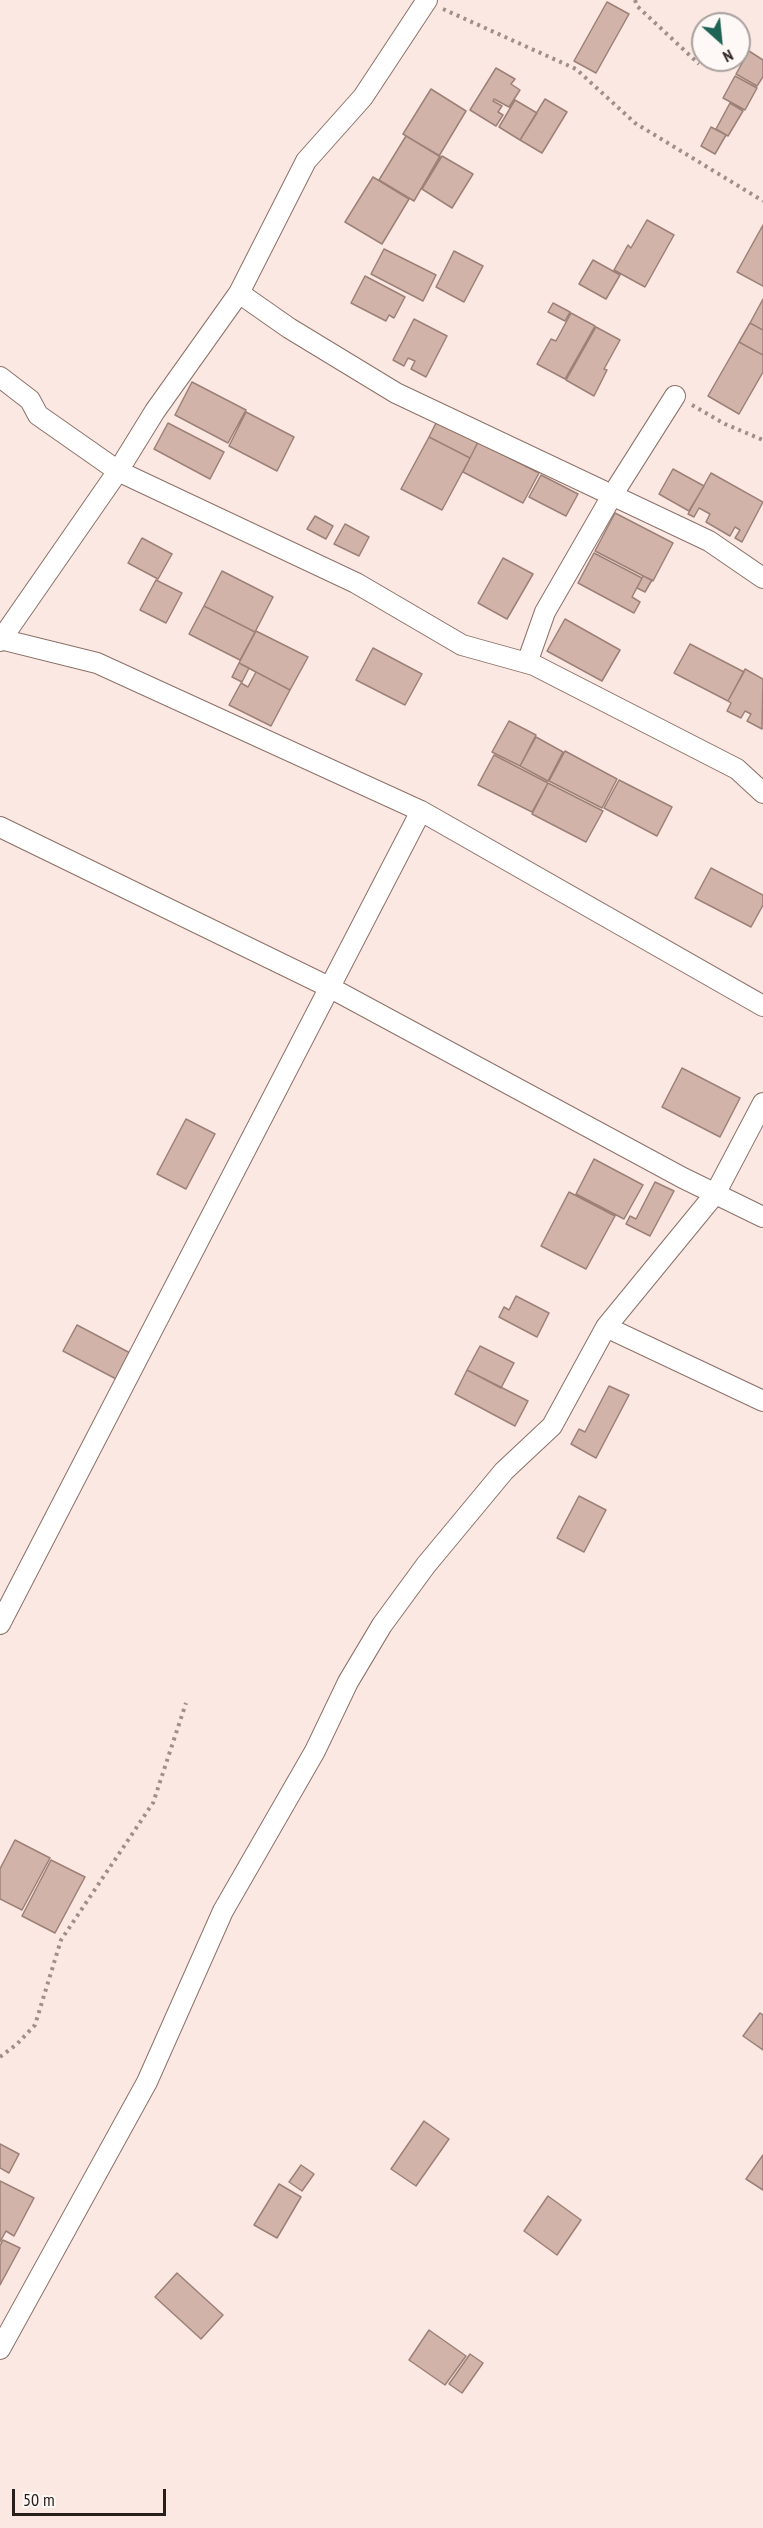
<!DOCTYPE html>
<html>
<head>
<meta charset="utf-8">
<style>
  body { margin:0 }
  #map { position:relative; width:763px; height:2528px; overflow:hidden; background:#fbe8e2; font-family:"PT Sans Narrow",sans-serif }
  canvas { display:block }
  .north { position:absolute; left:691px; top:12px; width:60px; height:60px; box-sizing:border-box; background:#fef8f6; border:2px solid #a9a19e; border-radius:50%; rotate:153deg; font-size:16px; font-weight:700; line-height:24px; text-align:center; color:#291e1b }
  .north::after { content:''; display:block; margin:auto; width:21px; height:27px; background:#1e6354; clip-path:polygon(50% 0,100% 100%,50% 72%,0 100%) }
  .scale { position:absolute; left:12px; top:2489px; width:154px; height:27px; box-sizing:border-box; border:3px solid #291e1b; border-top:0; padding-left:8px; font-size:18px; line-height:21px; white-space:nowrap; color:#291e1b; -webkit-text-stroke:4px #fef8f6; paint-order:stroke }
</style>
</head>
<body>
<div id="map">
<canvas width="763" height="2528"></canvas>
<div class="north">N</div>
<div class="scale">50 m</div>
</div>
<script>
const context = document.querySelector('canvas').getContext('2d');
context.lineJoin = 'round';
function fill(path, color) { context.fillStyle = color; context.fill(path, 'evenodd'); }
function trace(path, color, width, dash) { context.strokeStyle = color; context.lineWidth = width; context.lineCap = dash ? 'butt' : 'round'; context.setLineDash(dash || []); context.stroke(path); }
const building = new Path2D(`
  M607,2L629,14L596,73L574,61Z
  M749,51L763,60V77L757,86L736,74Z
  M496,68L515,79L511,84L520,90L509,107L494,99L493,101L502,106L498,112L503,115L496,126L470,110Z
  M735,76L757,88L745,110L723,98Z
  M431,89L466,111L439,156L403,134Z
  M545,99L567,112L542,153L520,140Z
  M515,100L537,113L520,140L499,127Z
  M730,103L743,111L728,136L716,129Z
  M711,127L726,135L715,154L701,146Z
  M406,136L440,156L414,201L379,180Z
  M442,156L473,174L452,208L422,189Z
  M373,177L409,199L382,244L345,222Z
  M647,220L674,235L645,287L614,270L628,245L631,248Z
  M763,225V286L737,272Z
  M384,249L436,275L423,301L371,274Z
  M454,251L483,266L464,302L436,287Z
  M593,260L620,275L606,299L579,284Z
  M365,276L405,297L394,318L389,315L386,321L351,303Z
  M763,299V330L750,323Z
  M553,303L570,312L565,321L548,312Z
  M571,313L595,326L565,379L537,364L551,339L556,341Z
  M414,319L447,336L426,377L411,369L415,361L408,358L404,366L393,360Z
  M750,323L763,330V355L739,342Z
  M596,327L620,340L604,369L607,370L594,396L566,380Z
  M739,342L763,355V372L739,414L708,396Z
  M192,382L246,410L228,443L175,415Z
  M246,412L294,437L277,471L229,446Z
  M437,421L478,442L470,458L429,437Z
  M168,423L224,452L210,479L154,449Z
  M429,437L470,458L442,510L401,489Z
  M478,442L539,473L523,503L463,472Z
  M673,469L704,486L689,511L659,494Z
  M711,473L763,502L742,542L735,538L740,530L735,527L730,536L706,522L710,514L699,508L694,517L688,514Z
  M541,475L578,494L566,516L529,497Z
  M615,513L673,543L653,581L595,551Z
  M315,516L333,526L326,539L307,529Z
  M345,524L369,537L359,556L334,544Z
  M142,538L172,554L158,579L128,563Z
  M594,553L642,578L632,597L640,602L634,613L578,583Z
  M503,558L533,574L507,619L478,603Z
  M222,571L273,597L255,632L204,606Z
  M643,576L652,580L645,592L637,588Z
  M156,580L182,593L166,623L140,610Z
  M204,606L255,632L240,660L189,634Z
  M565,619L620,650L602,681L547,651Z
  M256,631L308,657L290,690L239,663Z
  M690,644L744,672L728,701L674,673Z
  M373,648L422,674L405,705L356,680Z
  M239,663L249,668L242,682L232,677Z
  M745,669L763,679L762,729L747,721L751,714L745,711L741,718L727,711L731,703L728,701Z
  M256,672L290,690L271,726L229,705L241,683L248,687Z
  M509,721L536,735L520,766L492,752Z
  M536,737L563,752L548,781L520,766Z
  M565,751L617,779L602,808L549,781Z
  M494,755L548,783L532,812L478,785Z
  M619,780L672,807L657,836L604,808Z
  M548,783L603,811L586,842L532,814Z
  M711,868L763,895V905L751,927L695,898Z
  M682,1068L740,1098L720,1137L662,1107Z
  M186,1119L215,1134L186,1189L157,1174Z
  M594,1159L643,1185L624,1219L576,1194Z
  M655,1182L674,1191L650,1236L626,1224L630,1216L636,1219Z
  M569,1192L615,1216L586,1269L541,1246Z
  M516,1296L549,1313L537,1337L499,1317L504,1307L509,1310Z
  M77,1325L132,1354L118,1380L63,1351Z
  M480,1346L514,1363L501,1388L467,1370Z
  M467,1370L528,1401L515,1426L455,1394Z
  M609,1386L629,1395L596,1458L571,1444L579,1429L585,1432Z
  M579,1496L606,1510L584,1552L557,1538Z
  M15,1840L50,1858L22,1910L0,1899V1869Z
  M51,1860L85,1877L55,1933L22,1916Z
  M760,2013L763,2015V2050L743,2036Z
  M424,2121L449,2139L416,2186L391,2169Z
  M0,2144L19,2154L9,2173L0,2168Z
  M763,2155V2190L746,2179Z
  M301,2165L314,2174L302,2191L289,2182Z
  M0,2181L34,2198L14,2236L6,2231L0,2242Z
  M279,2184L301,2197L277,2238L254,2225Z
  M548,2196L581,2220L557,2255L524,2231Z
  M3,2240L20,2248L0,2285V2246Z
  M177,2273L223,2315L201,2339L155,2297Z
  M429,2330L466,2356L445,2385L409,2360Z
  M470,2354L483,2363L462,2393L449,2384Z`);
fill(building, '#d1b3a9');
trace(building, '#9d8178', 1.5);
const street = new Path2D(`
  M239,293L289,328L396,393L709,541L763,578
  M0,377L30,400L38,415L118,471L356,583L462,645L534,665L737,769L763,793
  M0,639L97,663L421,811L763,1006
  M0,641L118,471L155,411L239,293L306,161L363,97L427,0
  M527,663L545,612L613,494L675,396
  M0,827L329,987L683,1178L763,1217
  M606,1327L763,1401
  M0,1624L421,811
  M0,2349L147,2082L223,1911L315,1751L348,1682L382,1625L426,1565L504,1471L552,1426L606,1327L715,1194L763,1103`);
trace(street, '#8c7168', 22);
trace(new Path2D(`
  M635,0L637,6L699,64
  M443,9L576,69L635,123L763,201
  M692,405L725,424L763,440
  M0,2057L17,2044L35,2025L61,1940L153,1803L186,1703`), '#9f8f8b', 4, [3, 4.5]);
trace(street, '#fff', 20);
</script>
</body>
</html>
